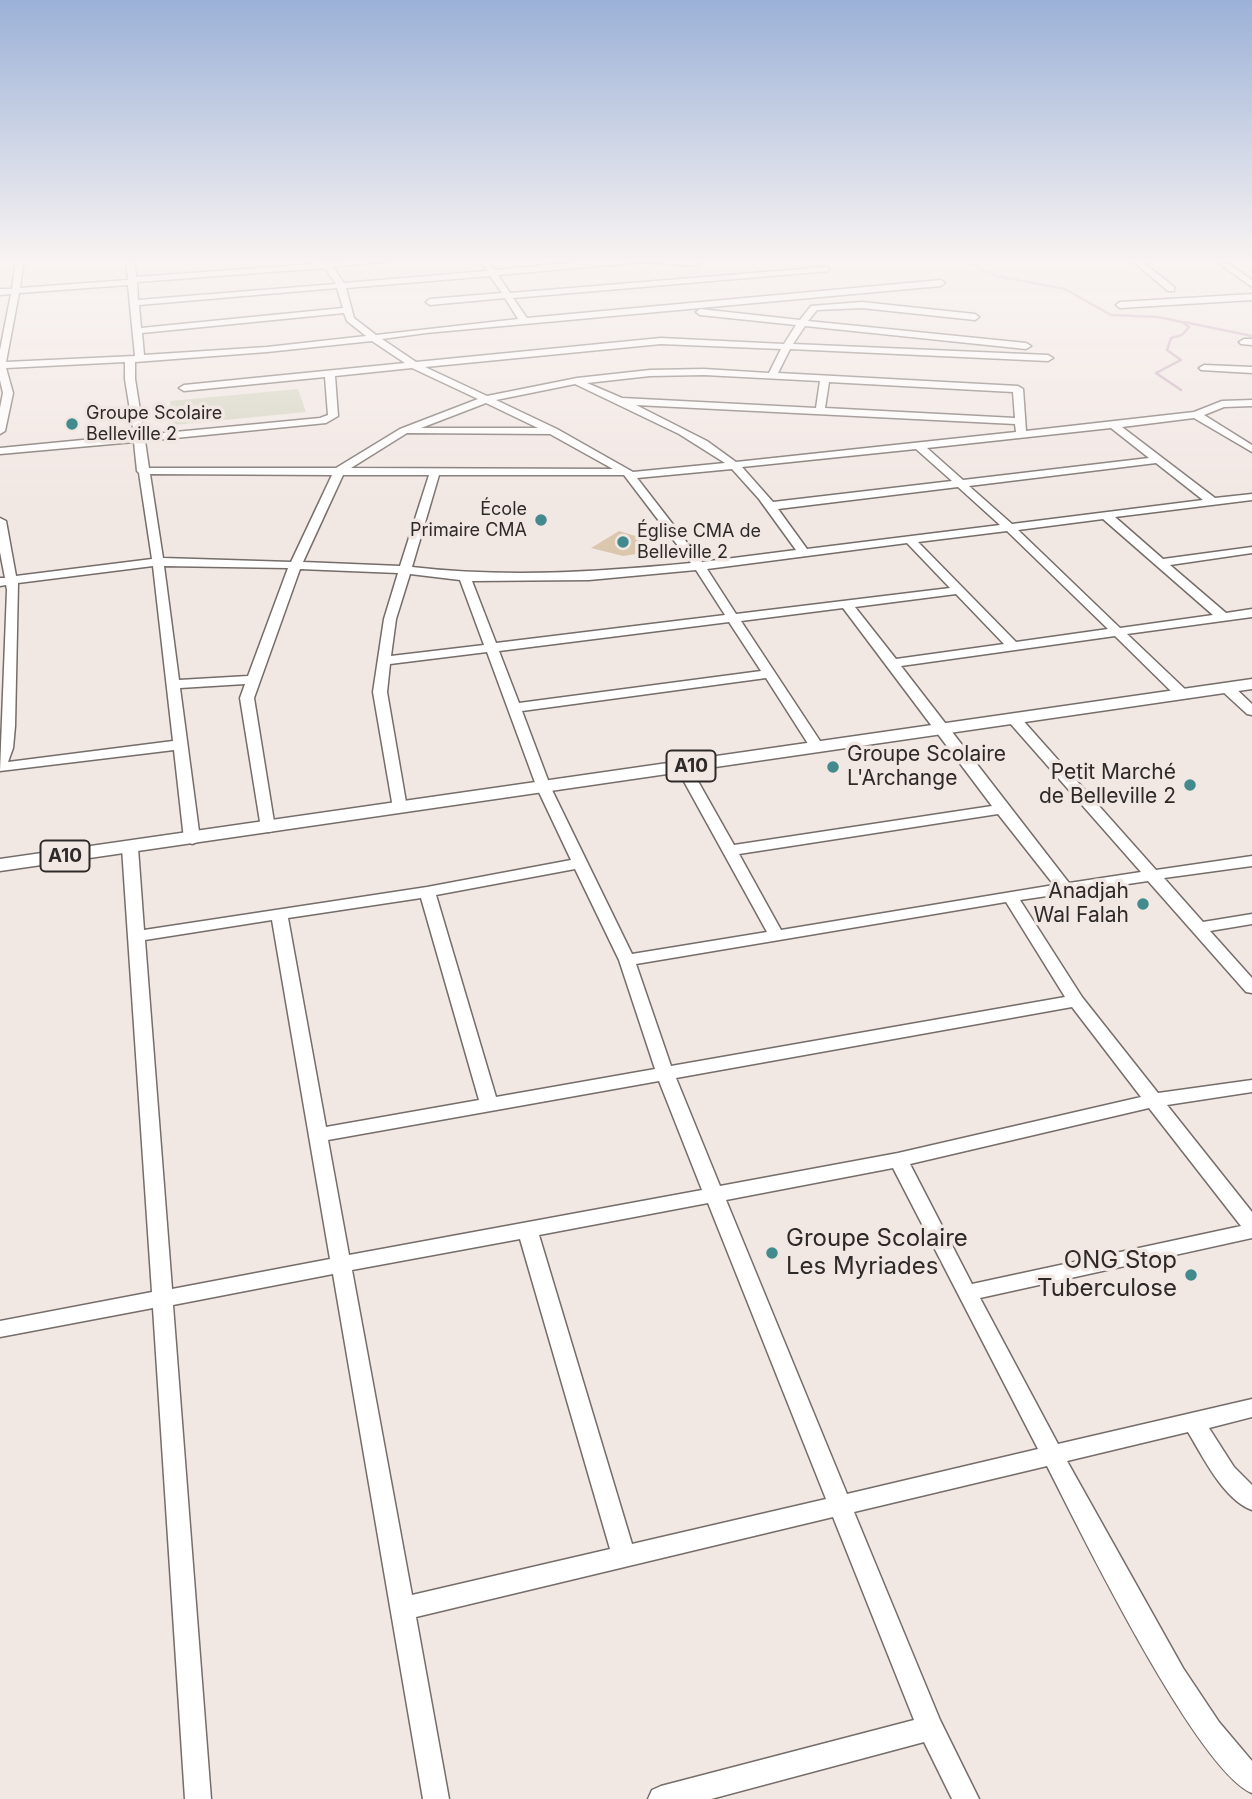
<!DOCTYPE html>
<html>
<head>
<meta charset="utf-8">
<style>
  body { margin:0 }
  canvas { display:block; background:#f1e7e3 }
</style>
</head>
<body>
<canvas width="1252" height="1799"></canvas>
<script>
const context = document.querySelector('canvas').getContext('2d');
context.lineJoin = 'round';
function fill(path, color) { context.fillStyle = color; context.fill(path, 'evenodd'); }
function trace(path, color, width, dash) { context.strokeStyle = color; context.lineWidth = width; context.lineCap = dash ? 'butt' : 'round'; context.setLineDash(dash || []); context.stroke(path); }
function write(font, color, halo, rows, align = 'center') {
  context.font = font + ' Inter,sans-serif'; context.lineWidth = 7; context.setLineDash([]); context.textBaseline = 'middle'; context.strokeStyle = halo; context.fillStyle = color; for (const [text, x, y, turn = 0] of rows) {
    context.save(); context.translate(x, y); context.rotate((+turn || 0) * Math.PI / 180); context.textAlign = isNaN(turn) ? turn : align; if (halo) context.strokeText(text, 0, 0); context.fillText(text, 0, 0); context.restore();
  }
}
fill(new Path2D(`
  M298,389L306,412L174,425L170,401Z`), '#d4d4c1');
trace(new Path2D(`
  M960,259L996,276L1065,289L1111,315L1158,317L1182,322L1189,327L1182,335L1171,338L1167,350L1181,360L1156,373L1181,390
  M1184,322L1252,336`), '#c9acbe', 2.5);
fill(new Path2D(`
  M619,531L642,538L649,552L623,556L591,548Z`), '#dbc7ad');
const minor = new Path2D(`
  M16,259H24L20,288L128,280L126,259H134L136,277L314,264L311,259H319L322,263L407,259L333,267L344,283L487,271L479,259H487L495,270C533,267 674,249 701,264L697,266L645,262L498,275L510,293L826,267H829V271L513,298L527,318L941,280L945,283L941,286L426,333L382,339L416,362L661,338L784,344L796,325L700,315L696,312L700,309L800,320L811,306L862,302L975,314L979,317L975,320L862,308L817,310L808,321L1026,343L1031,346L1026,349L805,326L793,344L1048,355L1053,358L1048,361L790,349L778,373L1018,386L1023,389L1026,431L1194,412L1222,401L1252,400V406L1224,407L1204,415L1252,445V452L1194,418L1122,427L1215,498L1252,494V500L1115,517L1163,559L1252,547V553L1170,565L1226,613L1252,609V617L1127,634L1188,692V698H1178L1115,636L901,666L1069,883L1141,872L1009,722L1007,719L1009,716H1019L1156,870L1252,856V866L1164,878L1203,922L1252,914V924L1210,931L1252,978V993L1246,992L1148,881L1020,900L1082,997L1158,1093L1252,1080V1092L1167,1105L1252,1212V1238L980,1298L1058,1444L1252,1399V1417L1209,1428L1234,1467L1252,1485V1510C1224,1500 1203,1457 1188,1432L1067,1461L1183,1668L1219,1722L1252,1761V1793C1197,1770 1079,1529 1047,1466L854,1512L940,1720L979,1799H952L924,1742L711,1799H648L652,1790L661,1786L914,1720L833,1517L416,1617L449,1799H423L333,1274L173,1305L211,1799H185L153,1308L0,1337V1321L152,1292L122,848L130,843L138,848L144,930L427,887L571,860L537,788L487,652L390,664L387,692L407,808L400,812L393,808L373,692L384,619L398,573L300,569L254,698L275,828L273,831L268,832L261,828L240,698L245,684L180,688L200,839L197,842L192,844L184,839L174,750L0,771L7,590L6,585L0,586V578H5L0,552V518L6,521L16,576L152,559L139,473L137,471L134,442L0,454V448L134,435L125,379V362L6,368L13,393L5,431L0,434V408L3,393L0,380V350L11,294L0,295V289H12ZM325,268L336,284L138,300L137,282ZM490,276L502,293L430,299L426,302L430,305L505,298L518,319L376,335L354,318L346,288ZM128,285L135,356L6,362L19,293ZM337,288L343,308L141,328L139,305ZM344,313L347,321L366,336L267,347L144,355L142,333ZM372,341L405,363L184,385L179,388L184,391L325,377L328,415L320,418L144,435L135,379V362L267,352ZM661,344L781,349L769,373L704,369L650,370L577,378L487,396L425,367ZM412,368L478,399L400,429L336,468H149L145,441L326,423L338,416L335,376ZM704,375L820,381L816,408L622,398L587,383L650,376ZM829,382L1013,392L1015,418L825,408ZM575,384L679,434L725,463L633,472L557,429L496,400ZM486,403L538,428H421ZM636,405L1015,424L1016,432L736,462L707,441ZM1111,428L1149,458L963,480L927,448ZM407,433L550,434L613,469L351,468ZM916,449L952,481L773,502L742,467ZM1156,463L1203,500L1012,524L969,486ZM732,469L759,499L796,550L702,562L637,478ZM150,474L332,475L291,562L163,558ZM343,475H429L400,566L303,562ZM439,475H624L691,563C598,572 505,578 412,567ZM958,487L1000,525L807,549L778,509ZM1103,519L1213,615L1120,628L1018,530ZM1007,531L1108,629L1016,642L918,542ZM907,543L950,588L736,614L707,569ZM153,566L173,741L8,762L13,748L15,726L18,583ZM164,566L288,568L248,676L179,680ZM696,570L725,615L496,643L472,581L589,580ZM410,574L460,580L484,645L391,656L396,619ZM956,594L1004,644L896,659L855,607ZM843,608L992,806L734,845L690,767L688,764H678L676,767L767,932L632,954L551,788L522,711L766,678L812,750H822L824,747L741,621ZM729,622L761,671L519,703L499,651ZM998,814L1054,885L781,930L739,854ZM575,869L619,960L655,1069L496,1097L436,895ZM421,898L479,1100L326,1127L288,918ZM1006,902L1065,997L671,1066L636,964ZM272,920L330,1259L172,1289L145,940ZM1072,1007L1141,1097L898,1153L720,1186L676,1078ZM659,1081L702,1190L349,1255L328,1140ZM1149,1108L1241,1226L972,1284L910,1164ZM893,1168L1038,1449L847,1494L726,1200ZM708,1203L826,1499L632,1544L539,1235ZM520,1239L610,1549L412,1595L352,1270Z
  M1130,259H1139L1174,287V291H1168Z
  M1213,259H1222L1252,280V287Z
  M1252,294V300L1120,308L1116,305L1120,302Z
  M1244,339H1252V345L1241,344L1239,342Z
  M1204,365L1252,367V373L1201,370L1199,368Z
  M1227,684L1232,685L1252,704V715L1247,714L1222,691L1220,688Z`);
const major = new Path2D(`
  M1252,679V689L0,871V859Z`);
trace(minor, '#756d69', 3);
trace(major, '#756d69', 3);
fill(minor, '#fff');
fill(major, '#fff');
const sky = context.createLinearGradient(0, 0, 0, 511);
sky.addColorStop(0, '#9bb1d7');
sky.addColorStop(0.51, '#f9f4f2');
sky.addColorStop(1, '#f9f4f200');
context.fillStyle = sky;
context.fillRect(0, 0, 1252, 511);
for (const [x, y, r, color] of [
  [72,424,7,"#428a8e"],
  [541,520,7,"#428a8e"],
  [623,542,7,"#428a8e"],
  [833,767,7,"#428a8e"],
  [1190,785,7,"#428a8e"],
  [1143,904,7,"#428a8e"],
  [772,1253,7,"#428a8e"],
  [1191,1275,7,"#428a8e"]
]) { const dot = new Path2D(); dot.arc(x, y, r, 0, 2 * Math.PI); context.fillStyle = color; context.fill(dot); trace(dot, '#f1e7e3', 2.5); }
write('18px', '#2e2a29', '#f1e7e3', [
  ["Groupe Scolaire",86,414],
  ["Belleville 2",86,435],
  ["École",527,510,"right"],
  ["Primaire CMA",527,531,"right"],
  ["Église CMA de",637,532],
  ["Belleville 2",637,553]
], 'left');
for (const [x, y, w] of [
  [691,766,49],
  [65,856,49]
]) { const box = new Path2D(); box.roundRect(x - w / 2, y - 15.5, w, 31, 5); context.fillStyle = '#f1e7e3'; context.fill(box); trace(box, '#2e2a29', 2); }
write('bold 19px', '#2e2a29', null, [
  ["A10",691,766],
  ["A10",65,856]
]);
write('21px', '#2e2a29', '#f1e7e3', [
  ["Groupe Scolaire",847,755,"left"],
  ["L'Archange",847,779,"left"],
  ["Petit Marché",1176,773],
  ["de Belleville 2",1176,797],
  ["Anadjah",1129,892],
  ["Wal Falah",1129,916]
], 'right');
write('24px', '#2e2a29', '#f1e7e3', [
  ["Groupe Scolaire",786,1239],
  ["Les Myriades",786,1267],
  ["ONG Stop",1177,1261,"right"],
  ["Tuberculose",1177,1289,"right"]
], 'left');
</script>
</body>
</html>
